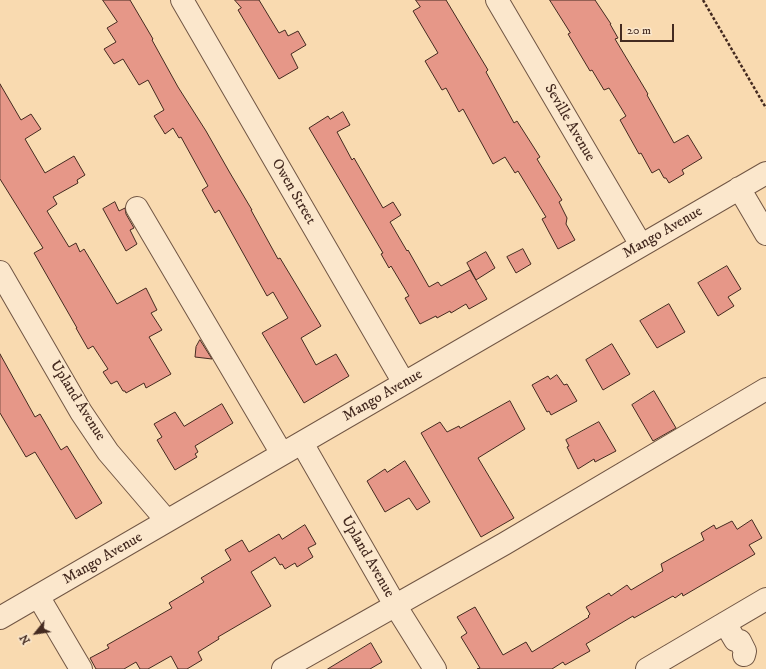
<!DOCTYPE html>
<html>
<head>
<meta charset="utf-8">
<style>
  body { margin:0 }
  #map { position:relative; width:766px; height:669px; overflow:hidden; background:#f9dab0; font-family:"IM FELL DW Pica",serif }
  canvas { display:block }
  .north { position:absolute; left:16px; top:613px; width:40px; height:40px; -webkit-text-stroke:3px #fbe7cc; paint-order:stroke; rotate:240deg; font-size:11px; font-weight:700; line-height:16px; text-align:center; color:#442a20 }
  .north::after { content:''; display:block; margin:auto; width:14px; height:18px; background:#442a20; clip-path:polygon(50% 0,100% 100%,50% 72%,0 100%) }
  .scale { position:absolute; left:620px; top:24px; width:54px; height:18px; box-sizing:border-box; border:2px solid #442a20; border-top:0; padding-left:5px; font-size:12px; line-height:14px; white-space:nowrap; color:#442a20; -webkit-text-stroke:3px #fbe7cc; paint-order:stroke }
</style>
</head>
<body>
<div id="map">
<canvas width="766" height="669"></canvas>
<div class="north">N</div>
<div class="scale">20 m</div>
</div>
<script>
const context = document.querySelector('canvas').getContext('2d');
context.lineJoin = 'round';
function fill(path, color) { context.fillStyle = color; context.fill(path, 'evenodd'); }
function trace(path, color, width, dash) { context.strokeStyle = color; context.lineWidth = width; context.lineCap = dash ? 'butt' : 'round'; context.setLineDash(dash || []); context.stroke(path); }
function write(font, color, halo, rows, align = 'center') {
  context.font = font + ' "IM FELL DW Pica",serif'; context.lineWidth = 3; context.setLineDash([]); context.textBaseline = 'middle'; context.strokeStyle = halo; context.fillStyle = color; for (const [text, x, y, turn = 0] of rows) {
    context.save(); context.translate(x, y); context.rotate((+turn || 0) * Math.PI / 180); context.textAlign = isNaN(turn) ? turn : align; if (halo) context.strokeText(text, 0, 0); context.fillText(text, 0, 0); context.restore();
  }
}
const building = new Path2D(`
  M103,0H130L153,39L152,40L178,87L206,131L230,173L252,210H251L278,259L280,258L321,326L301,338L316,365L336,354L349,376L304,403L262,333L288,318L273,292L267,296L219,210L215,213L202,190L208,186L181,137L179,138L173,128L165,134L154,116L164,110L148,80L139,85L123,59L114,64L104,49L116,42L107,28L117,22Z
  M235,0H259L279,33L285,30L288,36L298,31L306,45L291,54L298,68L279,79L238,10L241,8Z
  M416,0H446L488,70L486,72L514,123L517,121L540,157L537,159L562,200L559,202L567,218L566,224L575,240L558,249L542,219L546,217L518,171L515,173L505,157L493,164L463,109L459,112L446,88L442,90L425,61L438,53L413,11L420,7Z
  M550,0H595L611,24H610L618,38L615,39L648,94L647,95L674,143L688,135L702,158L682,170L684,174L669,183L666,178H664L659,169L652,173L641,153L639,154L620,120L626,116L609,88L604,90L592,70L590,71L568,34L570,33Z
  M0,84L21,120L31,114L41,129L25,139L45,173L74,156L85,175L77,180L78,183L53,197L57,204L47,211L69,247L76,243L80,252L84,249L117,304L146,288L157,310L151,313L162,330L149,337L171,374L146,388L144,383L126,393L125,391H123L117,381L111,384L103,372L108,369L93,346L88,349L76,328H77L34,253L43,248L0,179Z
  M343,112L350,125L337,132L352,160L354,158L383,208L393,202L401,215L390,222L407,251L408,250L429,287L438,282L441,286L470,270L487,299L469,309L466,304L451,313L450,311L437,318L436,316L420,324L405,298L409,296L391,266L389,268L381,254L383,253L309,128L328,116L330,119Z
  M115,202L119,211L125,208L126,214L134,228L130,230L137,244L126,251L103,209Z
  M523,249L531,264L516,273L507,257Z
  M486,252L495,268L476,280L467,263Z
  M727,266L741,289L728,297L734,306L718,316L698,283Z
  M669,304L685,332L657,348L640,321Z
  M200,340L212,359L195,357L196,347Z
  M612,344L630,374L603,390L586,360Z
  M0,354L35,417L40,414L61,450L67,446L102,503L76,519L35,452L26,457L0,413Z
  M557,375L564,385L567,384L577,401L551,415L549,411L547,412L532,385L548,376L550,379Z
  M654,391L676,428L653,441L632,405Z
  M510,401L525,429L478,458L514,518L481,537L421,433L440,422L447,432L459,426L460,428Z
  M222,404L233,423L195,446L198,452L195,454L197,457L175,470L157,440L162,437L154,424L175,412L184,426Z
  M599,422L616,451L595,462L594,459L578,469L567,447L569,446L566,440Z
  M405,461L430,502L417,510L409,498L385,512L367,481L385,469L387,472Z
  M752,520L762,538L749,545L755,554L683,596L682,593L675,598L673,596L634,618L633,616L586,644L590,651L565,665L563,662L552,669H477L480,668L461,637L467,633L457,617L475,607L503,655L526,642L532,652L589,617L588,616L590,614L586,607L609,593L611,596L627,585L631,590L663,571L661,564L704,540L701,533L714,525L716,529L732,521L737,529Z
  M305,525L316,544L308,548L313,557L297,567L295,563L285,569L282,564L280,565L275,557L251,572L271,606L218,637L219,639L198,652L202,660L187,669H178L171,656L148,669H140L136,662L124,669H96L90,658L109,648L107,645L172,608L169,603L204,582L201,578L231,560L225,550L242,540L249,552L279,534L282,539Z
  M371,643L382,662L370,669H328Z`);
fill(building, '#e69788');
trace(building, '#442a20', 1);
const minor = new Path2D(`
  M182,0L404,383
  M497,0L641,245
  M739,188L766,234
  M137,208L282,454
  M0,272L81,412L108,452L167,521
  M302,443L395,605L435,669
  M38,596L81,669
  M0,618L766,173
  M725,623L735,640L740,641L745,651L744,655
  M283,669L504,544L766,389
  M647,669L766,599`);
trace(minor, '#715644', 24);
trace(new Path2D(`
  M703,0L766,108`), '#442a20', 2.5, [3, 2]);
trace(minor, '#fbe7cc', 22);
write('15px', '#442a20', '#fbe7cc', [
  ["Seville Avenue",569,123,60],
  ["Owen Street",293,192,60],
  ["Mango Avenue",663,233,-30],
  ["Mango Avenue",383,396,-30],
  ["Upland Avenue",77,401,58],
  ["Upland Avenue",367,557,60],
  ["Mango Avenue",103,559,-30]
]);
</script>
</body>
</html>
